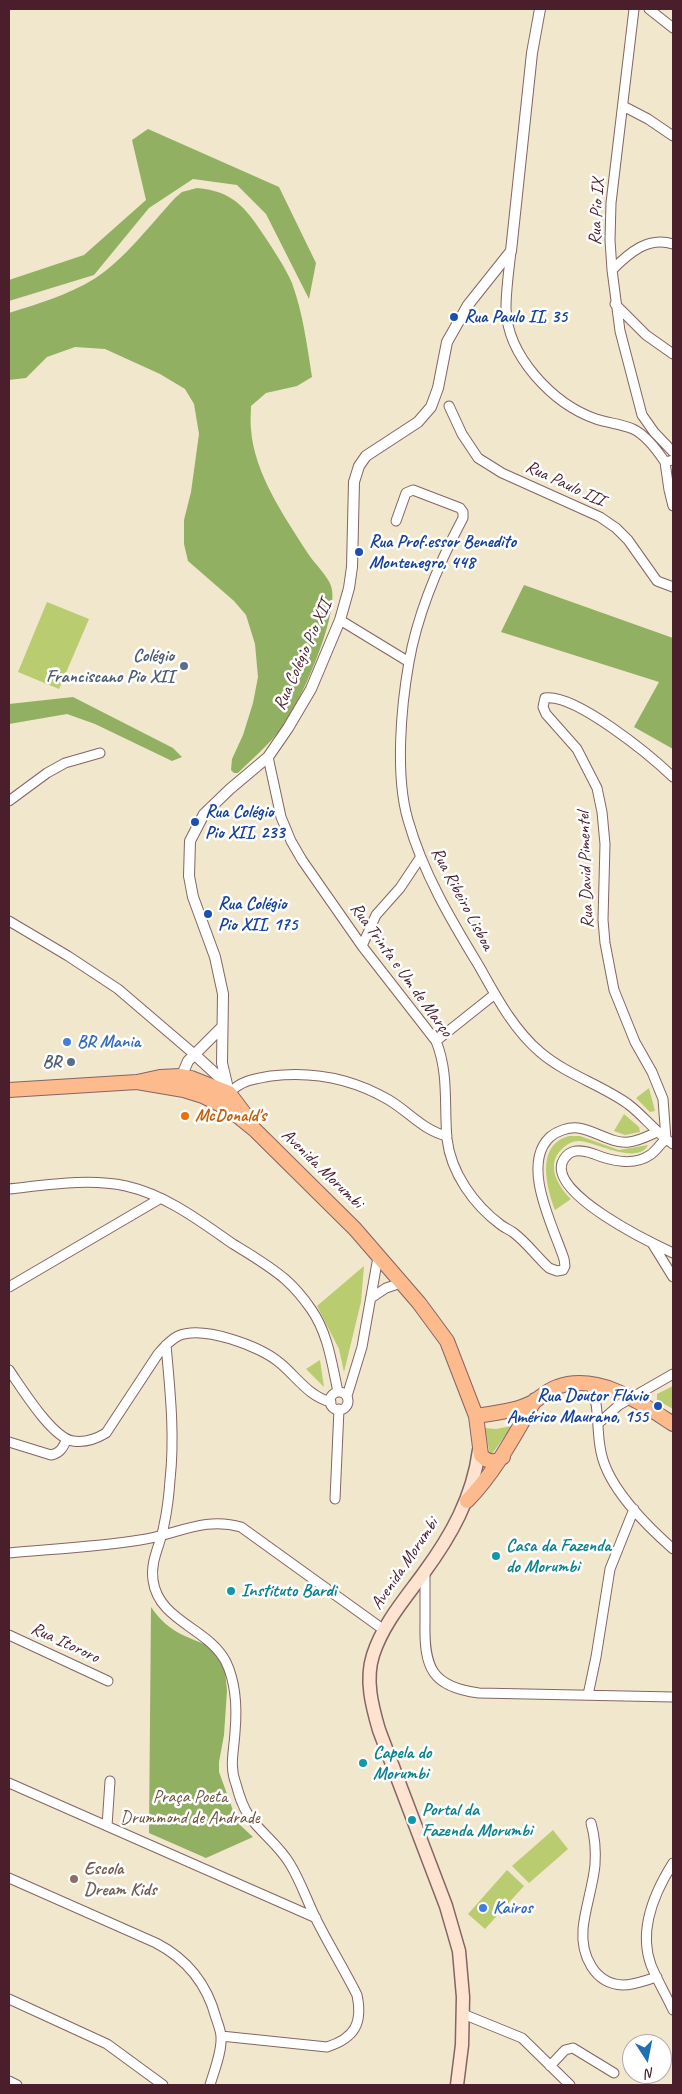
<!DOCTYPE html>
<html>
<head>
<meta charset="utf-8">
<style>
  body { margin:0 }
  #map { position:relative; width:682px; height:2094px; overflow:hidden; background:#f1e7cd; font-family:Caveat,sans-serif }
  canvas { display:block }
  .frame { position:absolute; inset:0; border:10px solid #4a1f2b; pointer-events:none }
  .north { position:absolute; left:622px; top:2034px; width:50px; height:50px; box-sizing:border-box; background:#fff; border:1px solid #b7a5aa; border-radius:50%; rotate:169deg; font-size:14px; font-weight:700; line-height:20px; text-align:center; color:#4a1f2b }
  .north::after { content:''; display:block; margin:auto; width:18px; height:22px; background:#1f6fb2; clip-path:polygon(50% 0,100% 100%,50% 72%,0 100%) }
</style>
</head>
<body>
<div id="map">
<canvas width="682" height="2094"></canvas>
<div class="frame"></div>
<div class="north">N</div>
</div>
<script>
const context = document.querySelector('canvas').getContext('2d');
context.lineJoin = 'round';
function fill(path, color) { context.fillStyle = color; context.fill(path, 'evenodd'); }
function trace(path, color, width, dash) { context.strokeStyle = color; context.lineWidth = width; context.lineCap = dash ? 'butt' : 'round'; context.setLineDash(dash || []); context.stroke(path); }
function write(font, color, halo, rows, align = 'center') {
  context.font = font + ' Caveat,sans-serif'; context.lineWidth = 5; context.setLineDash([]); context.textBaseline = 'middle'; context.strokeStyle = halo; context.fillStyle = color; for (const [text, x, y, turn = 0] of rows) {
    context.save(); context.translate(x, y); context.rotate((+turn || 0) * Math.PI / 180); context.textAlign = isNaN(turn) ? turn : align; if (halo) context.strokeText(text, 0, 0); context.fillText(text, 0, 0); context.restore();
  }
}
fill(new Path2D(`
  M47,602L89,619L59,689L18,672Z
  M649,1088L655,1111L650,1112L636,1098Z
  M624,1114L639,1127L640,1132L625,1135L614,1131Z
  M569,1136H580L619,1150L648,1145C637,1166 594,1141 579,1141C572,1141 567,1144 562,1149C545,1164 558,1187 571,1199L555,1210C546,1185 536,1145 569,1136Z
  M364,1266L361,1302L344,1372L339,1349L317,1306Z
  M320,1360L324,1387L306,1369Z
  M673,1386V1409L657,1400V1394Z
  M512,1426L492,1454L490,1455L485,1428L496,1429Z
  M553,1830L568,1849L529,1883L512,1866Z
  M507,1870L524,1886L485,1929L468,1914Z`), '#b9cc6f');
fill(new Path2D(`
  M148,129L279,187L316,263L309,299L266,214L237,185L193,179L149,208L94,275L9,301V280L84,255L146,200L132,140Z
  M197,188C233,191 246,208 265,237C274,251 285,267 292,283C303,313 307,346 312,377L297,386L266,393L251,406C251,414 250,422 251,429C254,473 284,516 307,552C313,562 328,576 331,586C340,612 304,693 289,717C276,739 256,755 238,773H234L231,770L232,759L243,735L253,703L258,677L255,644L246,615L234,601L188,561L184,544V520L191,492L199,434L194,404L185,389L160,374L105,349L75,347L47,357L26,378L9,380V313C37,304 68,295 94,279C124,260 151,224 175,198L182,192Z
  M524,585L673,638V749L634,727L659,682L501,632Z
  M73,697L173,748L182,757L172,761L95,724L67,714L9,724V704Z
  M151,1607C169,1634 189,1637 217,1649L225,1671L227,1691L224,1735L219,1762V1772L235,1816L240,1825L253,1837L206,1858L149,1833Z`), '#92b062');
const minor = new Path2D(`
  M634,9L611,203L610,240L612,270L620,331L642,415L654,432L673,452
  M649,9L673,28
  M623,106L648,119L673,136
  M511,251C509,270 506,289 506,308C507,356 553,404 596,419C608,423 622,424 633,429C646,435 657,450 665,462L673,460
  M612,270C629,253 648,236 673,244
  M615,304L646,335L673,354
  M449,406L462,434L478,458L502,473L600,517L616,528L628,540L657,581L673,587
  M665,462L669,490L673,506
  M396,521L406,493L413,490L460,508L463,512V518C439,563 418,611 409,662
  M340,620L409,662C401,707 395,776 408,820C423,873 451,920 479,966C496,996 513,1029 540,1052C567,1075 600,1084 628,1104C644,1116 656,1133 673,1144
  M268,757L281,817L291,841L302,860L362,946L436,1041C449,1073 444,1106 447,1139C451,1173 474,1205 501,1225C505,1228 510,1230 514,1233C527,1243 537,1257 549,1268L557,1271L563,1270L565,1266L564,1259C554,1228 520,1165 550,1137C557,1131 568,1127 578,1128C595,1130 611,1144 629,1142C639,1141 648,1136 657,1132
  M673,777C651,756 575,693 545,698L543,707L546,714L577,749L597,788L602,812L605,844L603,920L605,943L614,990L635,1042L652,1072L663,1099L666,1139C660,1144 656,1151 650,1155C634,1166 611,1161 594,1154C588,1152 579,1149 572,1152C567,1154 564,1158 562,1163C552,1195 649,1242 673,1253
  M9,801L47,773L65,763L100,753
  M9,921L68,956L118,989L194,1054
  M362,946L376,915L400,888L420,858
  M436,1041L495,994
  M229,1093C242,1080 254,1079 271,1076C312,1071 353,1079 389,1100C409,1112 424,1131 447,1136
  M9,1189C47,1185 88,1178 126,1186C166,1195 200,1221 233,1244C251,1255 270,1266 286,1280C295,1288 304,1299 311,1309C328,1333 332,1364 338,1392
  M652,1243L673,1277
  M9,1287L161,1198
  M371,1298L386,1288L401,1283
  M166,1345C170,1390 175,1435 170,1480C169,1495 167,1511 164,1525C161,1544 150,1560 153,1580C158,1621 209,1628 226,1662C236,1683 237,1710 235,1732C234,1751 229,1766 236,1784C239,1795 242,1806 249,1816C261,1833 279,1845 290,1864C301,1882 307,1901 316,1919C329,1945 344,1969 357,1995C363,2023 355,2038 327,2047L221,2036
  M9,1370C21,1387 52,1438 73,1441C85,1443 96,1439 106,1433L158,1354C164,1347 170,1340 178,1336C203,1325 260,1346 280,1363C297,1377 308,1396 331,1402
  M591,1385C600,1407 596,1430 601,1452C608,1488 646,1525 673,1549
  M330 1401a9 9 0 1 1 18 0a9 9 0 1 1-18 0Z
  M347,1396L362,1347L378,1257
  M599,1423L619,1405L673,1374
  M9,1442L51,1455C61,1453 63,1447 67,1439
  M335,1499L339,1409
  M9,1553C52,1549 96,1547 140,1540C176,1535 204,1516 241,1527L384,1630
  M425,1572C425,1588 425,1605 425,1622C424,1667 431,1687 479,1693L673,1697
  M9,1635L108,1681
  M588,1695L596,1657L610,1569L634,1509
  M9,1783L316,1918
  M591,1823C595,1837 596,1850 595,1865C593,1886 585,1908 583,1929C581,1955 594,1984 623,1985C634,1985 646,1980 657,1977
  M107,1826L110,1781
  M673,1863C654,1893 638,1930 651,1965C657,1980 666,1995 673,2010
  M9,1878L156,1943C187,1959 207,1984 216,2018C218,2024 221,2031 221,2037C222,2052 214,2071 210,2085
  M9,1999L107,2044L163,2085
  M463,2014L522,2038L570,2085
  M550,2066L565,2050L573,2048L614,2073
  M9,2081L17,2085`);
const tertiary = new Path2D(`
  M194,1054L219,1077L225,1086
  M179,1082L188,1061L222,1027
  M229,1093L222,1063L223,994L215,957L193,897L189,876L190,841L204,814L230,789L268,757L288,728L311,689L340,620L349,588L352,567L354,482L359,466L366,456L418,422L431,407L438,388L447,342L468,305L511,251L532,53L540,9`);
const secondary = new Path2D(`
  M457,2085L462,2045L463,1997L459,1951L446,1906L379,1730C372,1706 365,1680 373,1655C383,1624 404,1600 423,1574C451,1536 473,1497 479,1450`);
const primary = new Path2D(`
  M137,1082L184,1090L203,1096L229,1109L255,1130L355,1229L419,1303L447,1341L476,1416L481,1455C488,1463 495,1463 503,1457
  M9,1090L137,1082L160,1077L180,1076L191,1078L229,1093L250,1121
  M476,1416C495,1413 517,1411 535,1401C542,1396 548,1390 557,1387C598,1372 641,1403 673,1424
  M467,1501C496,1471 514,1436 535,1400`);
trace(minor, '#846564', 11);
trace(tertiary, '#846564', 12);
trace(secondary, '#846564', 15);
trace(primary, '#846564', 16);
trace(minor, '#fff', 9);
trace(tertiary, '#fff', 10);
trace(secondary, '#fee3d1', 12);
trace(primary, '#fcba8d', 14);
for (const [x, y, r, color] of [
  [454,317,5,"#1a4fb4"],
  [359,552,5,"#1a4fb4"],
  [184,666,5,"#5c6f8a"],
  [195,822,5,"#1a4fb4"],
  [208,914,5,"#1a4fb4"],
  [67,1042,5,"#3f7fe0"],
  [71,1062,5,"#5c6f8a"],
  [185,1116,5,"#e8710a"],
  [658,1406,5,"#1a4fb4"],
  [496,1556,5,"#0f9aa8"],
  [231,1591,5,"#0f9aa8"],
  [363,1763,5,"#0f9aa8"],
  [412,1820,5,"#0f9aa8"],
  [74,1879,5,"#8d6e63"],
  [483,1908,5,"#3f7fe0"]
]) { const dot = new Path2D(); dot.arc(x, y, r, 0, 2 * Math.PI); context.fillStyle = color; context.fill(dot); trace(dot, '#fff', 2); }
write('18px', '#4a1f2b', '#fff', [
  ["Rua Pio IX",597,212,-87],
  ["Rua Paulo III",565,484,25],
  ["Rua Colégio Pio XII",303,655,-66],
  ["Rua David Pimentel",586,870,-92],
  ["Rua Ribeiro Lisboa",462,899,62],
  ["Rua Trinta e Um de Março",401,970,54],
  ["Avenida Morumbi",322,1169,44],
  ["Avenida Morumbi",405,1564,-56],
  ["Rua Itororo",65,1643,25]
]);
write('bold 18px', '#164399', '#fff', [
  ["Rua Paulo II, 35",464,317],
  ["Rua Prof.essor Benedito",369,542],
  ["Montenegro, 448",369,563],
  ["Rua Colégio",205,812],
  ["Pio XII, 233",205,833],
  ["Rua Colégio",218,904],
  ["Pio XII, 175",218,925],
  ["Rua Doutor Flávio",648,1396,"right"],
  ["Américo Maurano, 155",648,1417,"right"]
], 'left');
write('bold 18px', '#4e5e75', '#fff', [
  ["Colégio",174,656],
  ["Franciscano Pio XII",174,677],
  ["BR",61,1062]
], 'right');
write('bold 18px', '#366cbe', '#fff', [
  ["BR Mania",77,1042],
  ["Kairos",493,1908]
], 'left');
write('bold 18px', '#c56008', '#fff', [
  ["McDonald's",195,1116]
], 'left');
write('bold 18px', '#0d838f', '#fff', [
  ["Casa da Fazenda",506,1546],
  ["do Morumbi",506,1567],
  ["Instituto Bardi",241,1591],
  ["Capela do",373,1753],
  ["Morumbi",373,1774],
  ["Portal da",422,1810],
  ["Fazenda Morumbi",422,1831]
], 'left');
write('18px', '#6b533f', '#fff', [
  ["Praça Poeta",190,1797],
  ["Drummond de Andrade",190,1818]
]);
write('bold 18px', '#785e54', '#fff', [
  ["Escola",84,1869],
  ["Dream Kids",84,1890]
], 'left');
</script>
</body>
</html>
